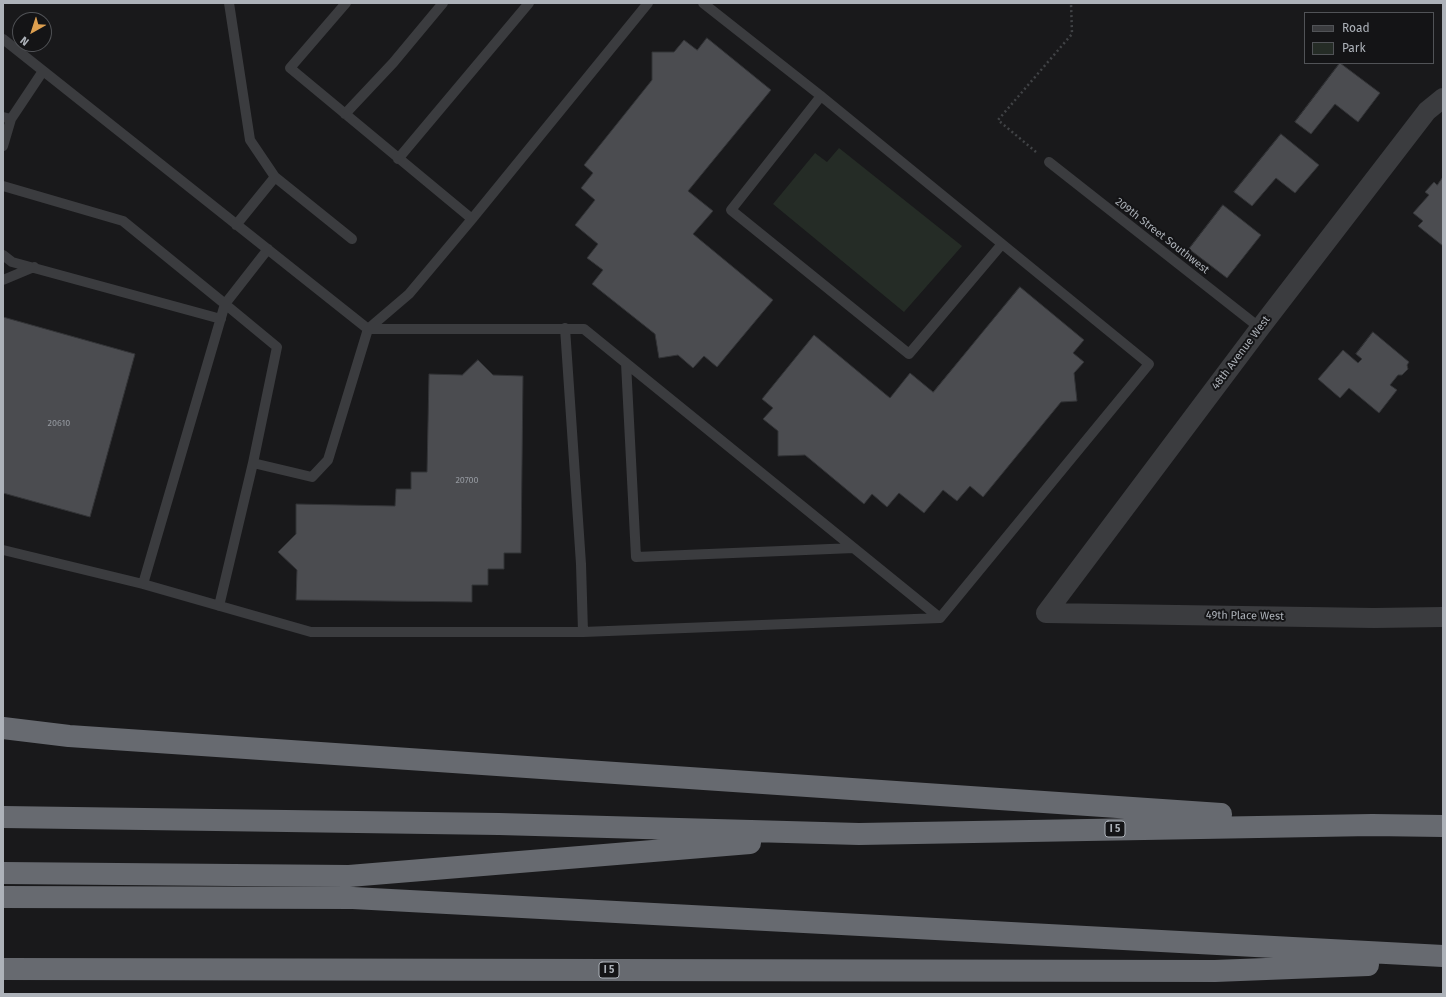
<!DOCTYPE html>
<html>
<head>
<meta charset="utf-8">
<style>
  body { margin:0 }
  #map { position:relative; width:1446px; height:997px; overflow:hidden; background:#19191b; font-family:"Fira Sans",sans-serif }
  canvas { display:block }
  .frame { position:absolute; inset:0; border:4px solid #adb2b9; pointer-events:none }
  .legend { position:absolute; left:1304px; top:12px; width:130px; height:52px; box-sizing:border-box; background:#141416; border:1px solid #515357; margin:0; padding:5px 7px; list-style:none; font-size:12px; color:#adb2b9 }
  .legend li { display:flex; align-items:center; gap:8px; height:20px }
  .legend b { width:20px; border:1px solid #515357 }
  .north { position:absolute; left:12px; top:12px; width:40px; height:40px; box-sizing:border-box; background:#141416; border:1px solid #515357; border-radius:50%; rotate:219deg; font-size:11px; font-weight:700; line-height:16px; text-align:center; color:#adb2b9 }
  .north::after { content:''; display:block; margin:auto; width:14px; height:18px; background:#dd9f4f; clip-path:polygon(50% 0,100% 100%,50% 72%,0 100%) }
</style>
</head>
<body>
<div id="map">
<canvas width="1446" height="997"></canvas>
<div class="frame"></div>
<ul class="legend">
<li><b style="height:5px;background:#3b3c3f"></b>Road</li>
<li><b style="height:11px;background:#252c26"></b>Park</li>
</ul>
<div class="north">N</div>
</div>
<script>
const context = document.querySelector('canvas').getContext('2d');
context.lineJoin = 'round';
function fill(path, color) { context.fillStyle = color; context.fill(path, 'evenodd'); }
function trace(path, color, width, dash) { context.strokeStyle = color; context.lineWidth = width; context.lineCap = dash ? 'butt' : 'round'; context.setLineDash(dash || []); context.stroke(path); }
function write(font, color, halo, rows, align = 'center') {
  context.font = font + ' "Fira Sans",sans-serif'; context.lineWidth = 4; context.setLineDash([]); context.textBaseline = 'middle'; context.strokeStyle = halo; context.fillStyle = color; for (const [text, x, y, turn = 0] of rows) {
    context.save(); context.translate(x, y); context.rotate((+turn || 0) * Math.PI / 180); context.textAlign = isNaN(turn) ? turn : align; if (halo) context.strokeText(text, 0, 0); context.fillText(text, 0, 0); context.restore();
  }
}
fill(new Path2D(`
  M839,148L962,246L904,312L773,204L815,153L827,162Z`), '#252c26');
const building = new Path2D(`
  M707,38L771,90L688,191L713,211L693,234L773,300L717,367L704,356L693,368L678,355L659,358L655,334L592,284L603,270L587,258L598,244L575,225L595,200L581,188L593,173L584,165L652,80V52H674L684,40L697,50Z
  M1340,63L1380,93L1358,122L1335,104L1311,134L1295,122Z
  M1281,134L1319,165L1295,193L1276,178L1252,206L1234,192Z
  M1443,177V246L1418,226L1423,221L1413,213L1429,195L1425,192L1434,182L1437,185Z
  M1223,205L1261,235L1227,278L1189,249Z
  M1020,287L1084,340L1073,353L1084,362L1074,373L1077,401L1061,402L983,497L970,486L957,501L943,490L924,513L899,493L887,507L872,494L864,504L805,455L778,456V431L763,419L773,408L762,399L814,335L890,398L910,373L933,392Z
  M3,317L135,354L90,517L3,493Z
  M1373,332L1409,362L1407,365L1408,369L1402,375H1398L1390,385L1397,390L1379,413L1349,388L1340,398L1318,379L1343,350L1358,363L1362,359L1356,354Z
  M478,360L493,375L523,376L521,553H504V569H488V585H472V602L296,600L297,570L278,552L296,534V504L395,506L396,489H411V472H427L429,374L462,375Z`);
fill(building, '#4b4c50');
trace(building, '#333437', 1);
trace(new Path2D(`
  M1036,152L998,120L1072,34L1071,3`), '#414346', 2.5, [2, 3]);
trace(new Path2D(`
  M229,3L250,140L275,177L236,225
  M346,3L290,68L472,219
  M3,39L368,329H584L940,618
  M821,96L731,210L909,354L1002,244
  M345,114L393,63L443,3
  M3,117L11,119L43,71
  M3,146L11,119
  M398,159L529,3
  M1049,162L1260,328
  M275,177L352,239
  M3,186L123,221L225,304L268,249
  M3,255L12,262L221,319
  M3,280L34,267
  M565,328L581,564L583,632L940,618L1149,364L821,96L703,3
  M626,363L636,557L854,548
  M3,550L143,584L311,632H583
  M143,584L225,304L277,347L253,463
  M219,606L253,463L312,477L328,460L368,329L409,294L472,219L648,3`), '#3b3c3f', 10);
trace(new Path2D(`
  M1046,613L1260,328L1427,111L1443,98
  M1046,613L1374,618L1443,617`), '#3b3c3f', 20);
trace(new Path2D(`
  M3,728L69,736L1221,814
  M3,817L499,824L859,834L1372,825L1443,826
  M3,873L349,876L750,843
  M3,897L353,898L1443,956
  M3,969L1215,971L1368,965`), '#676a70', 22);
write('9px', '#94989f', null, [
  ["20610",59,423],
  ["20700",467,480]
]);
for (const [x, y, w] of [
  [1115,829,20],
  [609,970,20]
]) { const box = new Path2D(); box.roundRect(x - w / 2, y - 8, w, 16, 3); context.fillStyle = '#141416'; context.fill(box); trace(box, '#adb2b9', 1); }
write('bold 10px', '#adb2b9', null, [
  ["I 5",1115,829],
  ["I 5",609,970]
]);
write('11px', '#adb2b9', '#141416', [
  ["209th Street Southwest",1162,236,38],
  ["48th Avenue West",1241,353,-53],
  ["49th Place West",1245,616,1]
]);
</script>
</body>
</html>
